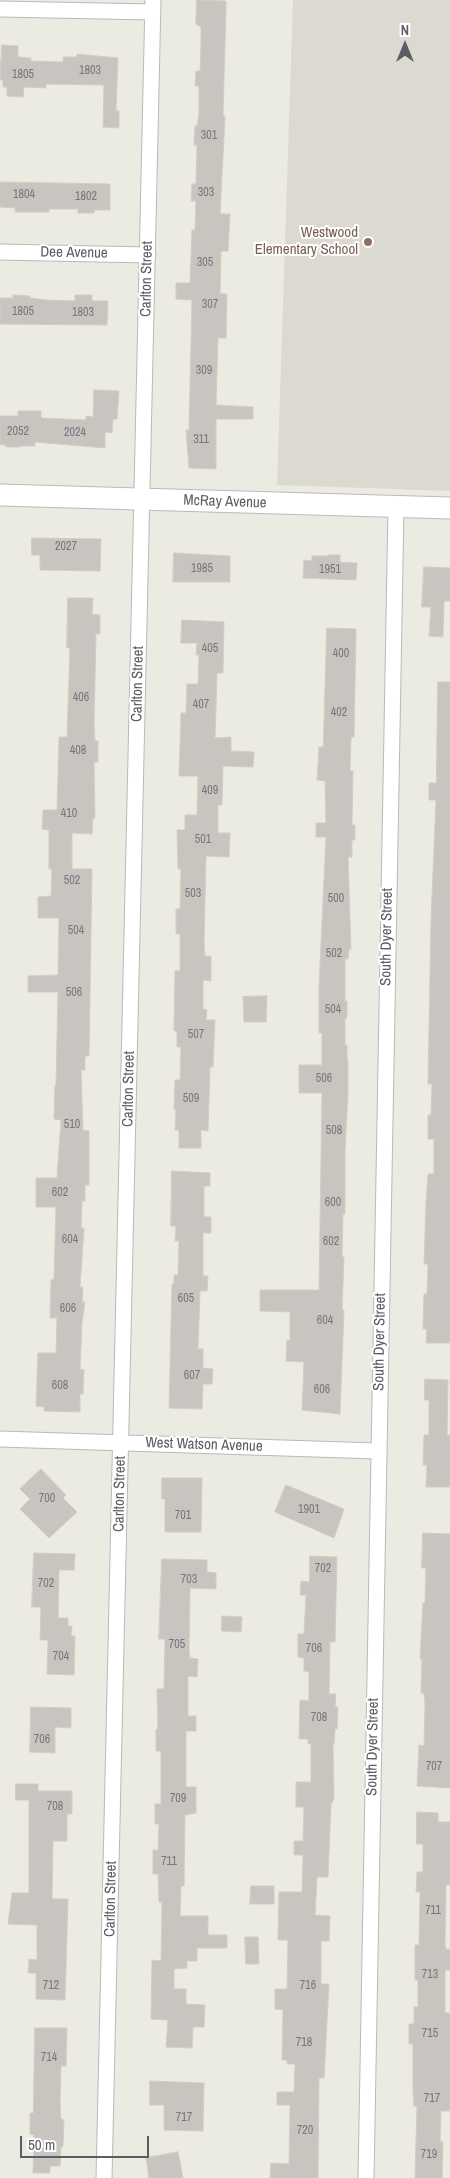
<!DOCTYPE html>
<html>
<head>
<meta charset="utf-8">
<style>
  body { margin:0 }
  #map { position:relative; width:450px; height:2178px; overflow:hidden; background:#ecebe2; font-family:"Archivo Narrow",sans-serif }
  canvas { display:block }
  .north { position:absolute; left:380px; top:20px; width:50px; height:50px; -webkit-text-stroke:4px #fff; paint-order:stroke; rotate:0deg; font-size:14px; font-weight:700; line-height:20px; text-align:center; color:#5b5d62 }
  .north::after { content:''; display:block; margin:auto; width:18px; height:22px; background:#5b5d62; clip-path:polygon(50% 0,100% 100%,50% 72%,0 100%) }
  .scale { position:absolute; left:20px; top:2136px; width:129px; height:22px; box-sizing:border-box; border:2px solid #5b5d62; border-top:0; padding-left:6px; font-size:15px; line-height:18px; white-space:nowrap; color:#5b5d62; -webkit-text-stroke:4px #fff; paint-order:stroke }
</style>
</head>
<body>
<div id="map">
<canvas width="450" height="2178"></canvas>
<div class="north">N</div>
<div class="scale">50 m</div>
</div>
<script>
const context = document.querySelector('canvas').getContext('2d');
context.lineJoin = 'round';
function fill(path, color) { context.fillStyle = color; context.fill(path, 'evenodd'); }
function trace(path, color, width, dash) { context.strokeStyle = color; context.lineWidth = width; context.lineCap = dash ? 'butt' : 'round'; context.setLineDash(dash || []); context.stroke(path); }
function write(font, color, halo, rows, align = 'center') {
  context.font = font + ' "Archivo Narrow",sans-serif'; context.lineWidth = 4; context.setLineDash([]); context.textBaseline = 'middle'; context.strokeStyle = halo; context.fillStyle = color; for (const [text, x, y, turn = 0] of rows) {
    context.save(); context.translate(x, y); context.rotate((+turn || 0) * Math.PI / 180); context.textAlign = isNaN(turn) ? turn : align; if (halo) context.strokeText(text, 0, 0); context.fillText(text, 0, 0); context.restore();
  }
}
fill(new Path2D(`
  M293,0H450V491L277,485Z`), '#dcdad0');
const building = new Path2D(`
  M197,0L226,1V8L223,116H225L220,214H230L228,251H221L220,294H227L226,338H218L216,405L253,407V419H216V469L189,468L186,430H189L192,300L176,299V283H190L192,230H195L196,201H191L192,184H196L197,145H194L195,126H197L199,115V86H195L196,71H200L201,45V27L196,24Z
  M2,45L18,46V57L31,58V61L63,62V57H77V54L118,58L116,111H119V128L103,127L104,85L46,84V88L24,87L23,97L7,96V87H3V80H0Z
  M0,182L110,184V210H94V213H78V209H49V212H15V208L0,207Z
  M13,295L30,296V298L46,300L75,301V295H92V301H108L107,325L0,324V298H13Z
  M94,390L119,391L117,419H113L112,433L105,432V448L35,442V446H20V447H6V445H0V416H18V411H41V418L86,420V416L93,417Z
  M32,538L101,539L100,571L40,570V555H32Z
  M174,553L230,556V582H173Z
  M328,555H340V562L357,563L356,580L303,578L304,560L312,561V556H327Z
  M424,567L450,568V601H444L443,637L429,636L431,607H422Z
  M68,598H93L92,614L100,615V634H96L94,725L95,741H98V762H94L95,818H93L92,834L72,833V869H92L89,1056H85V1070H81L83,1130L89,1131V1185H85V1201H82L81,1228H84L80,1287H83L82,1302H85L82,1323L80,1369L84,1370L83,1394H80V1412L44,1411V1407L36,1406L38,1353H56L57,1318H50L51,1280L54,1279L56,1207H36V1178H57L61,1120L54,1119L55,1085H56L58,992H28V976L58,975L59,918H38V897L51,896L52,869H49V830L42,829L43,810H57L59,737H67L70,648H67Z
  M182,620L224,622L223,673H217L215,738L231,737V751L254,752L253,767L223,766L222,805H218V833H230L229,857L206,856L204,944L205,956H211V981L203,980V1009L207,1010L206,1020H215L213,1067H210L208,1131L201,1130V1148H179V1130H175L176,1110L174,1109L175,1080H180L181,1047H177V1031H174L175,971H180V934H176V909H180L181,869H178L177,830H185V815H197L198,776H179L181,713H186L187,684H198L199,655H196L197,643H181Z
  M327,628L356,629L354,737H351L350,771H353L352,825H355V840H352V857H348L351,949H349L348,959H345V1001H347V1018H345V1045H347V1060H348V1094L345,1151V1214H343L342,1257H344L342,1310H344L340,1414L302,1410L304,1362L286,1361L287,1340L290,1341V1312L260,1311V1290H319L322,1093H299V1065H322V1033H319V986L326,837H316V823H326L325,781L317,780L319,747H323Z
  M438,682H450V1343H426L427,1329H423L424,1294H427L428,1264H424L426,1203L428,1174H434V1139H428V1115H431L432,1084H428L431,920L436,800H429V783H436Z
  M267,996L266,1022H244L243,997Z
  M172,1171L210,1173V1186H204V1217H211V1233H203V1276H208L207,1291H200L198,1349H203V1368L213,1369L212,1384H203L202,1409L169,1408L172,1284H174V1275H178L179,1241H175L176,1226H171Z
  M425,1379L448,1380L447,1435H450V1487H426L427,1465H423L424,1435H429V1400H425Z
  M41,1469L66,1495L63,1498L77,1512L49,1538L20,1509L30,1499L20,1489Z
  M162,1478H202L201,1532H165V1499H162Z
  M286,1485L344,1509L334,1538L275,1512Z
  M423,1533L450,1534V1788L417,1786L419,1745L424,1746L425,1704L424,1693H421L422,1659H420L423,1603H425L426,1568H422Z
  M34,1553L75,1554L74,1570H59L58,1618H68V1626H72L71,1636H75L74,1675L47,1674L48,1640H40L41,1607H32Z
  M310,1556L337,1557L335,1642H330L329,1694H336L335,1707H338L337,1729H335L334,1744H333L334,1800H333L331,1805L328,1877H317L315,1915L330,1916L329,1941H321V1984H329L324,2078H319L318,2178H270L271,2163L289,2164L290,2105H277V2092H294L295,2064H287V2060H282L283,2010L275,2009V1989H287L288,1940H278L279,1892H302L303,1855H294V1841H303L304,1807H296V1782H311V1744H308V1739H299L300,1700L309,1701V1672L304,1671V1658L298,1657V1634H304L306,1595H300L301,1581L309,1582Z
  M162,1559L207,1560V1572L216,1573V1589L190,1588L189,1651L190,1658L198,1659L197,1677L188,1676V1716H196V1731H186V1787H196V1813L185,1815L184,1886H181L180,1916H208V1935H227V1948H197V1961H187V1968L174,1969V1989H186V2004L205,2005L204,2027H193L192,2048L166,2047L168,2020L151,2019L152,1960L161,1961L162,1902H159L158,1874H153V1850H158L159,1824H155V1804H161V1751H156V1729H158L157,1689H164L165,1639H159Z
  M222,1616L242,1617L241,1632L222,1631Z
  M31,1707L71,1708V1728L55,1727V1753L30,1752Z
  M16,1784H38V1791H72V1814H67V1841H53L52,1899H68L65,2000L36,1999V1973H28L29,1959L37,1960V1925L8,1924L12,1893H29V1800H16Z
  M417,1812L438,1813V1822H450V1885H446L445,1945L446,1949H450V1970H445V2013H450V2111H441L440,2141L443,2142L442,2178H415L417,2106H414L413,2093V2044H409V2024H414V2007H418V1980H415V1945H419L420,1892H416L417,1872H423V1844H417Z
  M251,1886H274V1904H250Z
  M245,1937H258L259,1964H246Z
  M35,2028H67L66,2066H61L60,2103L61,2119L64,2120L63,2147H61L60,2166H50V2173H33L34,2135L30,2134V2113H33Z
  M150,2081L204,2083L203,2131L164,2130V2105H150Z
  M178,2152L183,2178H149L146,2158Z`);
fill(building, '#c8c5c0');
trace(building, '#d1cdc1', 1);
const street = new Path2D(`
  M0,9L152,12
  M0,252L148,255
  M0,1439L377,1451
  M104,2178L153,0
  M366,2178L396,507`);
const secondary = new Path2D(`
  M0,495L450,508`);
trace(street, '#b8b9be', 17);
trace(secondary, '#b8bac0', 23);
trace(street, '#fff', 15);
trace(secondary, '#fff', 21);
for (const [x, y, r, color] of [
  [368,242,5,"#8d6e63"]
]) { const dot = new Path2D(); dot.arc(x, y, r, 0, 2 * Math.PI); context.fillStyle = color; context.fill(dot); trace(dot, '#fff', 2); }
write('12px', '#76777a', null, [
  ["1803",90,71],
  ["1805",23,75],
  ["301",209,136],
  ["303",206,193],
  ["1804",24,195],
  ["1802",86,197],
  ["305",205,263],
  ["307",210,305],
  ["1805",23,312],
  ["1803",83,313],
  ["309",204,371],
  ["2052",18,432],
  ["2024",75,433],
  ["311",201,440],
  ["2027",66,547],
  ["1985",202,569],
  ["1951",330,570],
  ["405",210,649],
  ["400",341,654],
  ["406",81,698],
  ["407",201,705],
  ["402",339,713],
  ["408",78,751],
  ["409",210,791],
  ["410",69,814],
  ["501",203,840],
  ["502",72,881],
  ["503",193,894],
  ["500",336,899],
  ["504",76,931],
  ["502",334,954],
  ["506",74,993],
  ["504",333,1010],
  ["507",196,1035],
  ["506",324,1079],
  ["509",191,1099],
  ["510",72,1125],
  ["508",334,1131],
  ["602",60,1193],
  ["600",333,1203],
  ["604",70,1240],
  ["602",331,1242],
  ["605",186,1299],
  ["606",68,1309],
  ["604",325,1321],
  ["607",192,1376],
  ["608",60,1386],
  ["606",322,1390],
  ["700",47,1499],
  ["1901",309,1510],
  ["701",183,1516],
  ["702",323,1569],
  ["703",189,1580],
  ["702",46,1584],
  ["705",177,1645],
  ["706",314,1649],
  ["704",61,1657],
  ["708",319,1718],
  ["706",42,1740],
  ["707",434,1767],
  ["709",178,1799],
  ["708",55,1807],
  ["711",169,1862],
  ["711",433,1911],
  ["713",430,1975],
  ["712",51,1986],
  ["716",308,1986],
  ["715",430,2034],
  ["718",304,2043],
  ["714",49,2058],
  ["717",432,2099],
  ["717",184,2118],
  ["720",305,2131],
  ["719",429,2155]
]);
write('15px', '#785e54', '#fff', [
  ["Westwood",358,233],
  ["Elementary School",358,250]
], 'right');
write('15px', '#5b5d62', '#fff', [
  ["Dee Avenue",74,253,1],
  ["Carlton Street",147,279,-89],
  ["McRay Avenue",225,502,2],
  ["Carlton Street",138,684,-89],
  ["South Dyer Street",387,937,-89],
  ["Carlton Street",129,1089,-89],
  ["South Dyer Street",380,1342,-89],
  ["West Watson Avenue",204,1445,2],
  ["Carlton Street",120,1494,-89],
  ["South Dyer Street",373,1747,-89],
  ["Carlton Street",111,1899,-89]
]);
</script>
</body>
</html>
